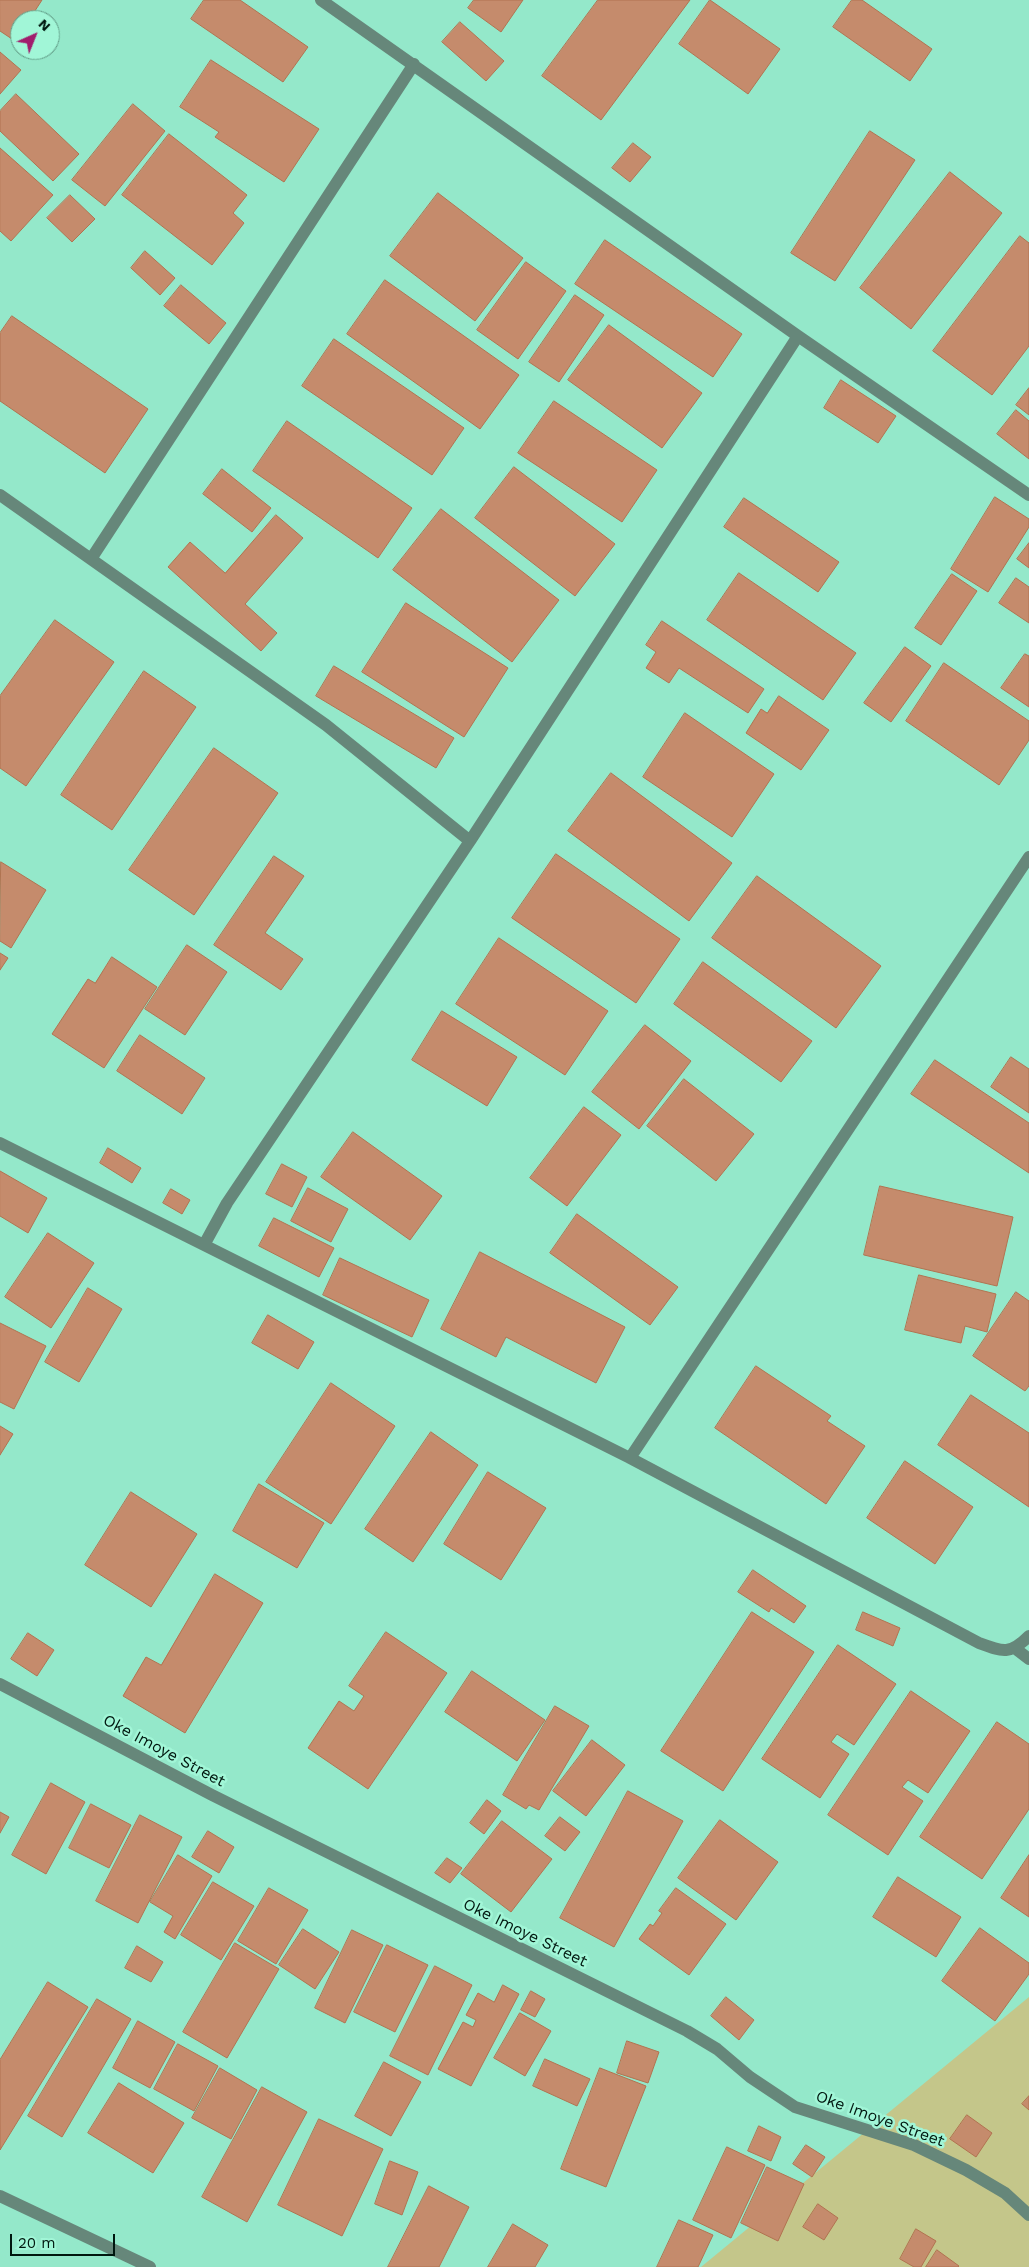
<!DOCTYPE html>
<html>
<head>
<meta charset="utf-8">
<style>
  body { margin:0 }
  #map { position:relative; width:1029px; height:2267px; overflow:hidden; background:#94e8ca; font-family:"Work Sans",sans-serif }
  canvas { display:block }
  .north { position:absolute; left:10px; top:10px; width:50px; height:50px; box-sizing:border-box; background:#a1f6d7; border:1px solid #619d87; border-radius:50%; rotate:44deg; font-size:14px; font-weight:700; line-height:20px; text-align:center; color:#00170f }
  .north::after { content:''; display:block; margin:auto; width:18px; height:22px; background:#a11d6d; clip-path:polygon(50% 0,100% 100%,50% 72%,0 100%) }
  .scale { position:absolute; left:10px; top:2234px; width:105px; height:22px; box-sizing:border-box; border:2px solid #00170f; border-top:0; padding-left:6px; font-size:15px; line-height:18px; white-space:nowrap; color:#00170f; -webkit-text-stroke:4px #a1f6d7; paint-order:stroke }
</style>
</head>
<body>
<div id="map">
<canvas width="1029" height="2267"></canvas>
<div class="north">N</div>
<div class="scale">20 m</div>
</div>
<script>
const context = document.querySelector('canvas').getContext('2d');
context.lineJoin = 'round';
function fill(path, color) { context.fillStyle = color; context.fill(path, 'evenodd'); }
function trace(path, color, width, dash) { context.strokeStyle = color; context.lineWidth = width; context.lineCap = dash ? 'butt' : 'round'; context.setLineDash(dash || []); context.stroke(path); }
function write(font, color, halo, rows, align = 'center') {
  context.font = font + ' "Work Sans",sans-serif'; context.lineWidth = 5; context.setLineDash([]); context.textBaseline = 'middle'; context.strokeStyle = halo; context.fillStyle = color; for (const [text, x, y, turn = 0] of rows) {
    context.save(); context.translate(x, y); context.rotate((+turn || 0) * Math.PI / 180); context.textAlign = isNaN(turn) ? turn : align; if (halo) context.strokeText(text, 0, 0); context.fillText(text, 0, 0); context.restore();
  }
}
fill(new Path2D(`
  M1029,1997V2267H701Z`), '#c4c68a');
const building = new Path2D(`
  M0,0H42L29,20H20V33L15,41L0,31Z
  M204,0H240L308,47L283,82L191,19Z
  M474,0H523L501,32L468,8Z
  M598,0H690L601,120L542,76Z
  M710,0L780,49L748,94L679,44Z
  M852,0H862L932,49L910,81L833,27Z
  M460,22L504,61L486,81L442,42Z
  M0,52L21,70L0,94Z
  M211,60L319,129L284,182L215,137L219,132L180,107Z
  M16,94L79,154L53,181L0,131V111Z
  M133,104L165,131L105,206L72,180Z
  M870,131L915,160L835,281L791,253Z
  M169,134L247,195L233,213L244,223L212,265L122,195Z
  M633,143L651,157L630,182L612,168Z
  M0,148L53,195L11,241L0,231Z
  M950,172L1002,213L911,329L860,288Z
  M438,193L523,258L475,321L390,256Z
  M70,195L95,219L72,242L47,218Z
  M1020,236L1029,243V346L992,395L933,351Z
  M605,240L742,334L713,377L575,284Z
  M145,251L175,278L160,295L131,268Z
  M526,262L566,291L518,359L477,330Z
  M385,280L519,375L480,429L347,334Z
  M181,285L226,323L209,344L164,306Z
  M575,295L604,315L559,382L529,362Z
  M12,316L148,409L105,473L0,401V333Z
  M609,325L702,393L662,448L568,380Z
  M334,339L464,428L432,475L302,386Z
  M841,380L896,416L878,443L824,408Z
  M1029,388V415L1016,405Z
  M554,401L657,470L622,522L518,453Z
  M1016,410L1029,421V459L997,434Z
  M287,421L412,508L378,558L253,471Z
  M514,467L615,544L575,596L475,518Z
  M222,469L271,508L252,532L203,494Z
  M995,497L1029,519V527L988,592L951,569Z
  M744,498L839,562L818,592L724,527Z
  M441,509L559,600L512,662L393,570Z
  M276,515L303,538L245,604L277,633L261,651L168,567L190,542L225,573Z
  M1029,543V568L1017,559Z
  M739,573L856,653L823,700L707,620Z
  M952,574L977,591L941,645L915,628Z
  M1016,578L1029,587V623L999,603Z
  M406,603L508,668L464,737L362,672Z
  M55,620L114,662L26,786L0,768V696Z
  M662,621L764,689L748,713L679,668L669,683L646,668L656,652L646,645Z
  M905,647L931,666L891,722L864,703Z
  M1025,654L1029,656V707L1001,688Z
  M944,663L1029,721V740L999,785L906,721Z
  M334,666L454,738L436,768L316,696Z
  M144,671L196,707L112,830L61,795Z
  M779,696L829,730L801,770L746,733L761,709L767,713Z
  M685,713L774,774L732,837L643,777Z
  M214,748L278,793L194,915L129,870Z
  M611,773L732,863L689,921L568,831Z
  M556,854L680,939L636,1003L512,918Z
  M274,856L304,876L265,933L303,959L281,990L214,945Z
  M1,862L46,890L11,948L0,941Z
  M757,876L881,966L836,1028L712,938Z
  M499,938L608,1011L565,1075L456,1004Z
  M187,945L227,972L185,1035L145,1009Z
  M0,953L8,958L0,970Z
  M112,957L157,987L104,1068L52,1034L88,979L95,983Z
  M703,962L812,1041L781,1082L674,1004Z
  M442,1011L517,1057L487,1106L412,1060Z
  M645,1025L691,1061L639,1129L592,1092Z
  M140,1035L205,1078L182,1114L117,1071Z
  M1011,1057L1029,1069V1113L991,1087Z
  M935,1060L1029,1123V1173L911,1094Z
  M684,1079L754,1134L716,1181L647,1126Z
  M584,1107L621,1135L567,1206L530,1178Z
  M353,1132L442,1196L410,1240L321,1177Z
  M108,1148L141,1168L132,1183L100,1163Z
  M282,1164L307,1177L292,1207L266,1194Z
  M0,1171L47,1198L28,1233L0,1216Z
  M880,1186L1013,1217L997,1286L864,1255Z
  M308,1188L348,1209L331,1242L291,1221Z
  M171,1189L190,1200L182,1214L163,1203Z
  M577,1214L678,1287L650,1325L550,1253Z
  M274,1218L334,1248L319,1277L259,1246Z
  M48,1233L94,1263L51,1328L5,1297Z
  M480,1252L625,1327L596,1383L506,1337L496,1357L441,1329Z
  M340,1258L429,1300L412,1337L323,1295Z
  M919,1275L996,1294L987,1332L965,1326L961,1343L905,1330Z
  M88,1288L122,1309L79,1382L45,1362Z
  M1016,1292L1029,1301V1386L1025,1391L973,1356Z
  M268,1315L314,1342L298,1369L252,1343Z
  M0,1323L46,1346L14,1409L0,1402Z
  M756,1366L831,1416L827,1421L865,1446L826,1504L715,1428Z
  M331,1383L395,1426L331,1524L266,1482Z
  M971,1395L1029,1433V1507L938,1445Z
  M0,1426L13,1434L0,1455Z
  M431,1432L478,1465L413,1562L365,1529Z
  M905,1461L973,1507L935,1564L867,1518Z
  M488,1472L546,1508L501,1580L444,1544Z
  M259,1484L324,1523L297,1568L233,1531Z
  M131,1492L197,1534L151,1607L85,1565Z
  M753,1570L806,1606L794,1623L771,1608L769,1612L738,1592Z
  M215,1574L263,1603L185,1733L123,1696L146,1657L161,1665Z
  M752,1612L814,1652L723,1791L661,1751Z
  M863,1612L900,1628L893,1646L856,1630Z
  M386,1632L447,1673L368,1789L308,1748L339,1701L354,1711L364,1696L349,1686Z
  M28,1633L54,1650L37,1676L11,1659Z
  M838,1645L896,1684L854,1745L837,1734L831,1742L849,1754L820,1798L762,1759Z
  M472,1671L545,1720L517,1761L445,1712Z
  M911,1691L970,1731L928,1793L908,1780L902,1787L923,1801L888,1855L828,1815Z
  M555,1706L589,1726L539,1810L529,1805L526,1809L503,1795Z
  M997,1722L1029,1744V1809L982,1879L920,1837Z
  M592,1740L625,1765L586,1816L553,1791Z
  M51,1783L85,1802L46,1874L12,1855Z
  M628,1791L683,1821L614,1947L560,1918Z
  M487,1800L501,1811L484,1834L470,1823Z
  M91,1804L131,1825L109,1868L69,1848Z
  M0,1812L9,1817L0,1833Z
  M140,1815L182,1837L138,1923L96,1901Z
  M560,1817L580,1832L565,1851L545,1836Z
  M720,1820L778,1862L736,1920L678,1878Z
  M502,1821L552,1859L511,1912L461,1874Z
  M208,1831L234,1847L219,1873L192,1857Z
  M178,1855L212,1876L175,1939L164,1932L173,1916L150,1902Z
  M1029,1855V1917L1001,1898Z
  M447,1858L462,1868L450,1883L435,1873Z
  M898,1877L961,1917L936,1957L873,1917Z
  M213,1882L254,1906L221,1960L181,1935Z
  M269,1888L308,1910L276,1964L238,1941Z
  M676,1888L726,1924L689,1975L639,1939L650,1924L653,1926L662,1913L659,1911Z
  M980,1928L1029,1963V1974L995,2021L942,1981Z
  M303,1929L339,1952L315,1989L279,1965Z
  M352,1930L383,1945L345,2023L315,2008Z
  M235,1943L279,1969L227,2058L183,2032Z
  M387,1945L428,1965L395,2032L354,2012Z
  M137,1946L163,1962L151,1982L125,1968Z
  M435,1966L472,1985L428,2075L390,2056Z
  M48,1982L88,2007L0,2150V2060Z
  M503,1985L519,1994L471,2086L438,2069L463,2022L473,2027L476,2020L466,2015L478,1993L494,2002Z
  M531,1991L545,1999L535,2017L521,2010Z
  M726,1997L754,2020L739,2040L711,2016Z
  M97,1999L131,2019L62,2137L28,2116Z
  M520,2013L551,2031L525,2076L494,2058Z
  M138,2021L175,2042L150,2088L113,2068Z
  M627,2041L659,2052L648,2083L617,2073Z
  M178,2044L218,2066L194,2111L154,2089Z
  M545,2059L590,2079L577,2106L533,2086Z
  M384,2062L421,2082L391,2136L355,2116Z
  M220,2068L257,2090L231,2139L192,2118Z
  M600,2068L646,2086L606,2187L561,2169Z
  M119,2083L184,2123L153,2173L88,2133Z
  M262,2087L307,2112L247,2222L202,2197Z
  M1029,2096V2110L1022,2104Z
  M967,2115L992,2133L976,2157L950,2139Z
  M319,2119L383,2149L342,2236L278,2205Z
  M759,2126L781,2137L771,2161L748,2151Z
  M806,2145L825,2157L812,2177L793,2164Z
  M727,2147L765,2165L731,2238L693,2220Z
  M390,2161L418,2172L402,2215L375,2204Z
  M767,2167L804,2184L778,2241L741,2223Z
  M429,2186L469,2207L439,2267H388Z
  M818,2204L838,2218L824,2240L803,2227Z
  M679,2220L713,2235L698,2267H657Z
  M513,2224L548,2245L535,2267H488Z
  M916,2229L936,2241L921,2267H914L900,2259Z
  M937,2250L959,2266L958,2267H926Z`);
fill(building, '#c58b6c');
trace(building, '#b17350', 1);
trace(new Path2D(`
  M321,0L798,336L1029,495
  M0,495L326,725L470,841L227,1203L204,1245L0,1143
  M91,559L414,64
  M470,841L798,336
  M1029,857L630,1458L979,1643C1003,1652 1010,1655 1029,1636
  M204,1245L630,1458
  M1016,1649L1029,1659
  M0,1684L212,1795L687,2031L717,2049L750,2077L795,2107L914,2145L966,2170L1005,2193L1029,2215
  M0,2196L150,2267`), '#66877a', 12);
write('16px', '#00170f', '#a1f6d7', [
  ["Oke Imoye Street",164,1751,28],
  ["Oke Imoye Street",525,1933,26],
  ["Oke Imoye Street",880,2119,20]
]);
</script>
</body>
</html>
